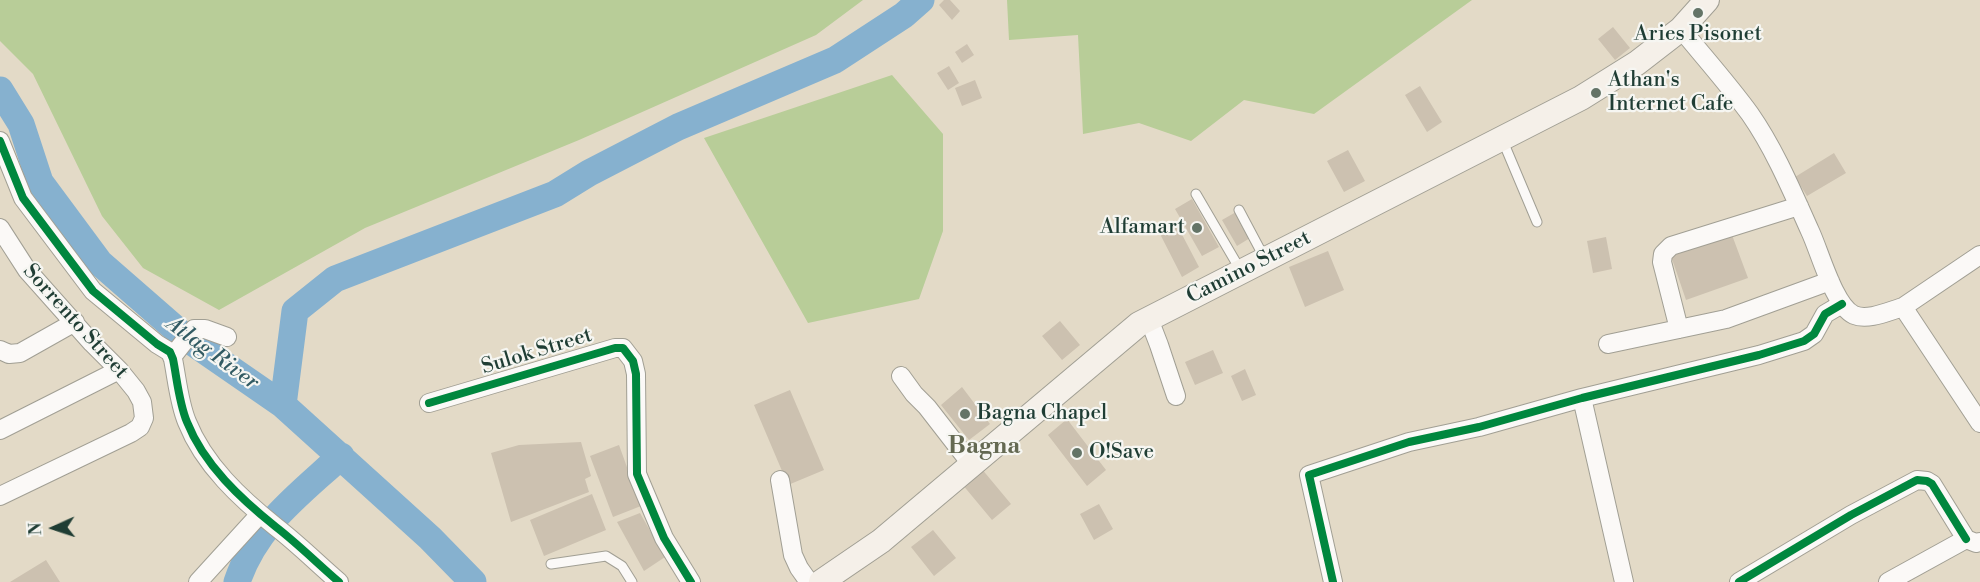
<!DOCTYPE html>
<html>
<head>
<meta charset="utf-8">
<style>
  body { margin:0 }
  #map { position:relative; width:1980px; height:582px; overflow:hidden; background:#e3dac7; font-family:"Libre Bodoni",serif }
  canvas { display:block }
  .north { position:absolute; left:24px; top:498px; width:60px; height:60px; -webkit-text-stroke:4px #f6f6f2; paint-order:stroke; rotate:267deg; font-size:16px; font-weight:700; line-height:24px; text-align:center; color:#1f3d34 }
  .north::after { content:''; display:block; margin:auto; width:21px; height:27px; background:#1f3d34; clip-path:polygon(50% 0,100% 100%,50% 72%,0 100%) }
</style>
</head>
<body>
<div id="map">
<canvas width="1980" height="582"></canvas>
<div class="north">N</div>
</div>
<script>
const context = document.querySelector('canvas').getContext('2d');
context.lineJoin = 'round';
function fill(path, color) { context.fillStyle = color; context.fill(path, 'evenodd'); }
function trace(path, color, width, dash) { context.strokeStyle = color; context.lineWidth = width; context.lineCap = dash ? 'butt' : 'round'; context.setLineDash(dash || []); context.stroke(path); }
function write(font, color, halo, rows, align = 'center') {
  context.font = font + ' "Libre Bodoni",serif'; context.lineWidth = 4.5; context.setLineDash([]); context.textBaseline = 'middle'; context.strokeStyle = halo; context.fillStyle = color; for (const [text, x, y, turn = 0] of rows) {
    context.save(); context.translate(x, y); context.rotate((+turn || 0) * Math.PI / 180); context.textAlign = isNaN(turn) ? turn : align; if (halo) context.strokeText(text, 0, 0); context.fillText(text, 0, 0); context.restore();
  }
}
fill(new Path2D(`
  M0,0H863L816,35L579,140L365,228L219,310L143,268L102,216L33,74L0,41Z
  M1007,0H1472L1314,114L1244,100L1191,141L1139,123L1083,134L1078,35L1009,40Z
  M892,75L943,134V231L919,299L808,323L704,138Z`), '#b8cd98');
trace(new Path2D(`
  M0,90L21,124L40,182L100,263L186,338L283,405L430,538L473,582
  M283,405L295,311L335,279L555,194L589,173L678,127L835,60L904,15L921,0
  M237,582C256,525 299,495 341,456`), '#86b1cf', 27);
fill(new Path2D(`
  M944,0H950L960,11L952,20L939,5Z
  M1613,27L1630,48L1615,60L1598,39Z
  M967,44L974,55L962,63L955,52Z
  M949,66L959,83L948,90L937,73Z
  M975,80L982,98L962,106L955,88Z
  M1420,86L1442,122L1427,132L1405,95Z
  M1348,150L1365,181L1344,192L1327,161Z
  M1834,153L1846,173L1807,196L1795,177Z
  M1192,199L1219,247L1202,256L1175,209Z
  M1236,212L1250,238L1237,246L1222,220Z
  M1177,225L1199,267L1182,277L1160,234Z
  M1732,235L1748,278L1686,300L1671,256Z
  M1606,237L1612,269L1593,273L1587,241Z
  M1328,251L1344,290L1305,307L1289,267Z
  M1060,321L1080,345L1062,360L1042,336Z
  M1213,350L1223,373L1195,385L1185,362Z
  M1245,369L1256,395L1242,401L1231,376Z
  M962,387L990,424L969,440L941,405Z
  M790,390L824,470L788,485L754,405Z
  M1067,419L1106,470L1087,486L1048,435Z
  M581,442L591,476L585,479L589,492L511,522L491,453L519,445Z
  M619,445L641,506L613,517L590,456Z
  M981,468L1011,504L992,520L962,484Z
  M592,494L606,530L544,556L530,520Z
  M1099,504L1113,529L1094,540L1080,514Z
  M640,513L665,557L644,571L617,522Z
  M933,530L956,558L934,576L911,547Z
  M46,560L60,582H10Z`), '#ccc1b0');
const lane = new Path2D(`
  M1502,139L1537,222
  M1196,194L1241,271
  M1239,210L1265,259
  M551,564L606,556L622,566L632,582`);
const street = new Path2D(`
  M1681,29C1704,57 1729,85 1750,114C1775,150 1792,191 1810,231C1820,252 1834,306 1854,315C1868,321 1889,311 1903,307L1980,423
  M0,141L23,198L93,291L157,344L170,352L173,359C177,379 179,403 187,422C204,465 241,499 276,527C298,544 318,564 339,582
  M0,228L27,270L92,343L119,370L136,391L142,402L144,418L140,427L131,433L0,496
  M1903,307L1980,255
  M1149,319L1159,345L1176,396
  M1679,329L1662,262L1663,254L1671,246L1799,206
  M1608,344L1726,319L1830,281
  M0,350L9,354L20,353L75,322
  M172,357L194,329H205L227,337
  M901,376L914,394L927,407L972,465
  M1582,398L1624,582
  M429,403L615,348H623L633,361L636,374L637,474L664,538L691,582
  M0,430L119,370
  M780,480L793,555L799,568L809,582
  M198,582L260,514
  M1333,582L1309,475L1409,442L1479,427L1582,398L1759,355L1804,341L1814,334L1825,314L1842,304
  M1739,582L1851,515L1917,480L1927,481L1932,484L1966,539
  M1888,582L1966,539L1976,543L1980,542`);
const secondary = new Path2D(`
  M821,582L881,541L1139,324L1581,98L1637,63L1681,29L1707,0`);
trace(lane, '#a19f94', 11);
trace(street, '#a19f94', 20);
trace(secondary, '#a19f94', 26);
trace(lane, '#fbf9f7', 9);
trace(street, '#fbf9f7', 18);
trace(secondary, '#f5f0e9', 24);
trace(new Path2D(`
  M0,141L23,198L93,291L157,344L170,352L173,359C177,379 179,403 187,422C204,465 241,499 276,527C298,544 318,564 339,582
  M429,403L615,348H623L633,361L636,374L637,474L664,538L691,582
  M1333,582L1309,475L1409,442L1479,427L1582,398L1759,355L1804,341L1814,334L1825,314L1842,304
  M1739,582L1851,515L1917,480L1927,481L1932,484L1966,539`), '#00873e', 8);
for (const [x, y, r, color] of [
  [1698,13,6,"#647467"],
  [1596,93,6,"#647467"],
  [1197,228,6,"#647467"],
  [965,414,6,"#647467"],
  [1077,453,6,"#647467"]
]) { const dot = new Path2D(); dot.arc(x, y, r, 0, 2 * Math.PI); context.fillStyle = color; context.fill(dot); trace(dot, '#f6f6f2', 2); }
write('21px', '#1f3d34', '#f6f6f2', [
  ["Aries Pisonet",1698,35,"center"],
  ["Athan's",1608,81],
  ["Internet Cafe",1608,105],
  ["Alfamart",1185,228,"right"],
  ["Bagna Chapel",977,414],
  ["O!Save",1089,453]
], 'left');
write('21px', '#1f3d34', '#f6f6f2', [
  ["Camino Street",1249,268,-27],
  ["Sorrento Street",75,322,48],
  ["Sulok Street",537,352,-17]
]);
write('italic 22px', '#325b63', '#f6f6f2', [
  ["Atlag River",212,354,36]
]);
write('bold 24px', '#646952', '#f6f6f2', [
  ["Bagna",984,447]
]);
</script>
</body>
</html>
